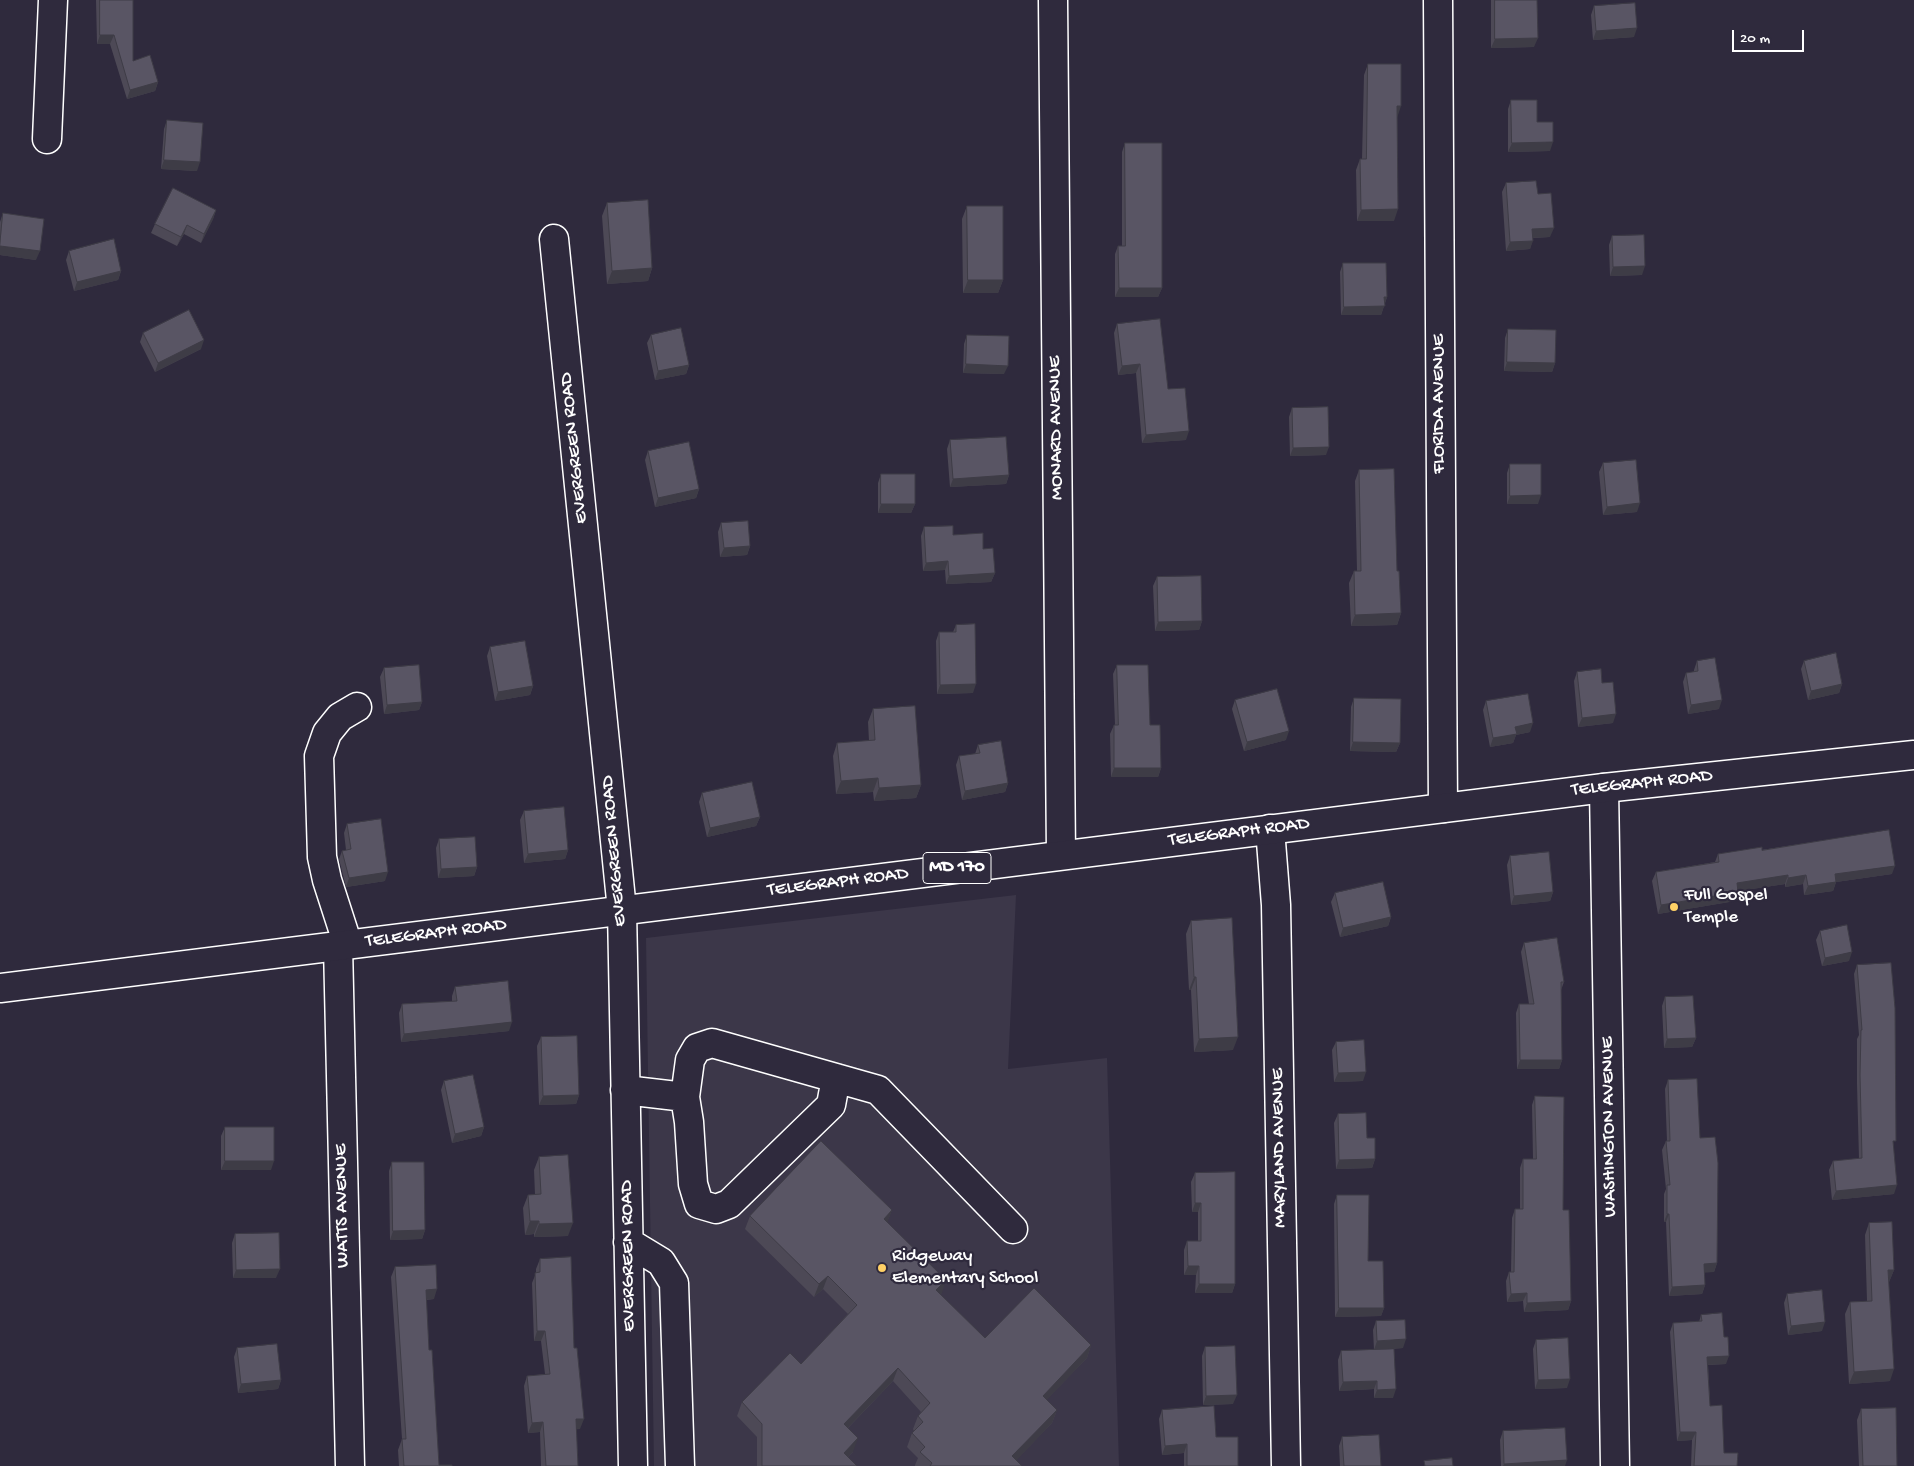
<!DOCTYPE html>
<html>
<head>
<meta charset="utf-8">
<style>
  body { margin:0 }
  #map { position:relative; width:1914px; height:1466px; overflow:hidden; background:#2f2a3d; font-family:"Gochi Hand",sans-serif }
  canvas { display:block }
  .scale { position:absolute; left:1732px; top:30px; width:72px; height:22px; box-sizing:border-box; border:2px solid #fff; border-top:0; padding-left:6px; font-size:15px; line-height:18px; white-space:nowrap; color:#fff; -webkit-text-stroke:4px #2f2a3d; paint-order:stroke }
</style>
</head>
<body>
<div id="map">
<canvas width="1914" height="1466"></canvas>
<div class="scale">20 m</div>
</div>
<script>
const context = document.querySelector('canvas').getContext('2d');
context.lineJoin = 'round';
function fill(path, color) { context.fillStyle = color; context.fill(path, 'evenodd'); }
function trace(path, color, width, dash) { context.strokeStyle = color; context.lineWidth = width; context.lineCap = dash ? 'butt' : 'round'; context.setLineDash(dash || []); context.stroke(path); }
function write(font, color, halo, rows, align = 'center') {
  context.font = font + ' "Gochi Hand",sans-serif'; context.lineWidth = 4.5; context.setLineDash([]); context.textBaseline = 'middle'; context.strokeStyle = halo; context.fillStyle = color; for (const [text, x, y, turn = 0] of rows) {
    context.save(); context.translate(x, y); context.rotate((+turn || 0) * Math.PI / 180); context.textAlign = isNaN(turn) ? turn : align; if (halo) context.strokeText(text, 0, 0); context.fillText(text, 0, 0); context.restore();
  }
}
fill(new Path2D(`
  M1016,895L1008,1069L1107,1058L1119,1466H654L646,938Z`), '#3c3749');
const minor = new Path2D(`
  M1053,0L1061,855
  M1438,0L1443,808
  M47,139L53,0
  M554,239L622,910L633,1466
  M1604,788L1615,1466
  M1270,829L1276,905L1286,1466
  M348,945L327,880L322,857L319,756L327,733L340,717L357,707
  M338,946L350,1466
  M836,1078L831,1105L729,1204L716,1209L699,1204L693,1184L689,1122L685,1097L690,1060L697,1048L712,1043L878,1090L1013,1229
  M625,1090L685,1097
  M628,1242L661,1262L674,1283L680,1466`);
const major = new Path2D(`
  M0,988L1604,788L1914,755`);
trace(minor, '#fff', 31);
trace(major, '#fff', 31);
trace(minor, '#2f2a3d', 28);
trace(major, '#2f2a3d', 28);
fill(new Path2D(`
  M96,0H133V61L158,82L155,91L127,99L110,44H97Z
  M1491,0H1537L1534,47L1491,48Z
  M1594,6L1634,37L1593,40L1591,15Z
  M1368,64L1397,117L1394,221H1357L1356,170L1360,159H1362L1364,75Z
  M1511,100L1537,122L1550,151L1508,152V109Z
  M167,120L197,171L161,169L164,129Z
  M1125,143L1162,288L1158,297H1115V254L1118,246H1122V152Z
  M1506,183L1538,194L1550,237L1533,238L1530,249L1506,251L1502,192Z
  M607,203L652,268L648,281L607,284L602,216Z
  M967,206L1003,280L998,293H963L962,219Z
  M216,210L213,219L201,243L184,234L177,246L151,233L155,224Z
  M3,213L36,260L0,255V222Z
  M1612,236L1642,275L1610,276L1609,245Z
  M69,251L121,271L118,280L74,291L66,260Z
  M1343,263L1387,297L1381,315H1341L1340,272Z
  M1117,324L1168,389L1186,440L1142,443L1136,373L1118,375L1114,333Z
  M1508,329L1555,363L1552,372L1504,371L1505,338Z
  M143,333L201,349L155,372L140,342Z
  M651,335L689,365L686,374L655,380L647,343Z
  M967,335L1004,374L963,373L964,344Z
  M1292,408L1326,455L1290,456L1289,417Z
  M950,440L1009,475L1006,484L950,487L947,449Z
  M648,451L699,489L696,498L655,507L645,460Z
  M1603,463L1637,512L1603,515L1599,472Z
  M1510,464L1538,504H1507V473Z
  M1359,470L1397,571L1401,613L1397,625L1351,626L1349,583L1354,571H1357L1355,481Z
  M881,474L915,504L911,513H878V483Z
  M721,523L750,546L747,555L720,557L718,532Z
  M924,527L953,535L983,549L995,573L991,582L946,584L945,570L923,571L921,536Z
  M1157,577L1202,621L1199,630L1155,631L1153,586Z
  M956,625L973,693L937,694L936,641L939,632H953Z
  M490,647L533,686L530,695L495,701L487,656Z
  M1697,661L1719,709L1688,714L1683,682L1686,673L1694,672V670Z
  M1804,661L1842,684L1839,693L1808,700L1801,669Z
  M1117,665L1150,725L1161,768L1158,777H1111L1110,734L1114,725H1115L1113,674Z
  M384,668L422,702L419,710L384,714L380,677Z
  M1577,672L1602,683L1613,723L1578,727L1574,681Z
  M1354,698L1400,743L1396,752L1350,751L1351,707Z
  M1235,700L1286,740L1244,751L1232,709Z
  M1486,701L1530,732L1516,735L1513,743L1490,747L1483,710Z
  M873,709L921,785L916,798L874,801L873,792L836,794L833,756L837,743L869,741L868,722Z
  M978,745L1008,783L1005,792L962,800L956,765L959,756L975,754Z
  M702,793L760,817L756,826L707,837L699,802Z
  M524,811L568,850L565,859L524,863L520,820Z
  M347,824L385,881L346,887L339,859L342,851L346,850L344,833Z
  M439,839L477,867L474,876L438,878L436,848Z
  M1762,850L1892,874L1836,882L1833,891L1804,895L1803,884L1785,887V884L1738,891L1735,901L1658,914L1652,881L1656,872L1715,862L1718,854Z
  M1510,856L1553,892L1550,901L1511,905L1507,865Z
  M1335,893L1391,917L1388,926L1340,937L1331,902Z
  M1191,921L1233,1050L1194,1052L1191,990H1189L1186,934Z
  M1820,931L1849,961L1822,966L1816,940Z
  M1524,943L1564,982L1561,990L1562,1060L1559,1069H1517L1516,1013L1519,1004H1529L1521,952Z
  M1857,965L1894,1148V1194L1832,1200L1829,1170L1833,1161L1859,1159L1857,1084V1039L1859,1035L1854,974Z
  M455,987L509,1031L401,1042L399,1013L402,1004L452,1001V996Z
  M1665,997L1696,1038L1692,1047L1664,1048L1662,1006Z
  M541,1037L579,1095L576,1104L539,1105L537,1046Z
  M1336,1042L1363,1081L1334,1082L1332,1050Z
  M1668,1080L1700,1138L1717,1263L1714,1272H1704L1705,1285L1702,1294L1669,1296L1666,1222H1664V1194L1666,1189L1662,1150L1666,1141H1667L1665,1089Z
  M444,1081L484,1127L481,1136L452,1143L441,1090Z
  M1535,1096L1563,1210L1571,1301L1568,1310L1524,1312L1523,1301L1507,1302L1506,1281L1509,1272H1511L1512,1218L1515,1209H1520V1168L1523,1159H1533L1532,1105Z
  M1338,1114L1375,1159L1372,1168L1336,1169L1334,1123Z
  M225,1127L271,1170H221V1136Z
  M539,1157L568,1236L534,1237V1234L525,1235L523,1208L528,1195H535L534,1170Z
  M392,1162L425,1230L422,1239L390,1240L389,1171Z
  M1195,1173L1235,1284L1232,1293H1195L1196,1275H1184V1250L1187,1241H1198V1212H1192L1191,1182Z
  M1337,1195L1368,1261L1384,1308L1381,1316L1335,1317L1334,1204Z
  M892,1210L887,1222L942,1293L940,1294L985,1338L1091,1345L1087,1358L1046,1400L1057,1410L1052,1423L1016,1460L1022,1466H915V1465L918,1458L907,1447L912,1433L914,1431L913,1429L918,1416L921,1412L893,1381L848,1428L853,1452L848,1457L857,1466H757V1437L737,1416L742,1402L801,1364L848,1314L823,1289L814,1297L745,1229L750,1216Z
  M1869,1223L1894,1270L1889,1282L1890,1381L1849,1384L1845,1314L1850,1302L1867,1301L1865,1235Z
  M235,1234L276,1278H233L232,1243Z
  M540,1259L574,1348L580,1429H576L578,1466H541L540,1432L528,1433L524,1386L527,1376L545,1374L541,1341H534L532,1283L536,1273V1269Z
  M395,1267L434,1299L426,1300L429,1350L439,1465L452,1466H399L398,1450L402,1439L391,1277Z
  M1787,1294L1822,1331L1788,1335L1784,1303Z
  M1701,1315L1726,1364L1708,1365L1710,1406L1724,1453L1737,1466H1691L1692,1440L1677,1441L1670,1332L1673,1323L1699,1322Z
  M1376,1321L1403,1348L1377,1350L1393,1398H1374V1389L1339,1391L1338,1360L1341,1351L1374,1350L1373,1330Z
  M1536,1340L1567,1388L1535,1389L1533,1349Z
  M1205,1347L1233,1404L1203,1405L1202,1356Z
  M237,1348L281,1380L278,1389L238,1393L234,1357Z
  M1861,1409L1897,1466H1859L1857,1420Z
  M1162,1410L1216,1437L1238,1466H1184V1453L1162,1455L1159,1419Z
  M1503,1431L1565,1466H1501L1500,1440Z
  M1342,1437L1381,1466H1340L1339,1446Z`), '#4d4956');
fill(new Path2D(`
  M1637,28L1634,37L1593,40L1596,31Z
  M100,35H114L110,44H97Z
  M1538,38L1534,47L1491,48L1495,39Z
  M158,82L155,91L127,99L130,90Z
  M1397,106H1401L1397,118Z
  M1553,142L1550,151L1508,152L1512,143Z
  M164,160L200,162L197,171L161,169Z
  M1398,209L1394,221H1357L1361,210Z
  M216,210L213,219L201,243L204,234Z
  M187,225L184,234L177,246L181,237Z
  M1554,228L1550,237L1529,238L1532,229Z
  M1533,241L1530,249L1506,251L1510,242Z
  M0,246L40,251L36,260L0,255Z
  M1645,266L1642,275L1610,276L1613,267Z
  M652,268L648,281L607,284L612,271Z
  M121,271L118,280L74,291L77,282Z
  M968,280H1003L998,293H963Z
  M1119,288H1162L1158,297H1115Z
  M1384,297H1387L1381,315H1341L1344,307Z
  M204,340L201,349L155,372L158,363Z
  M1507,362L1555,363L1552,372L1504,371Z
  M966,364L1008,366L1004,374L963,373Z
  M1140,364L1136,373L1118,375L1122,366Z
  M689,365L686,374L655,380L658,371Z
  M1189,431L1186,440L1142,443L1146,435Z
  M1329,447L1326,455L1290,456L1293,448Z
  M1009,475L1006,484L950,487L953,479Z
  M699,489L696,498L655,507L658,498Z
  M1541,495L1538,504H1507L1510,496Z
  M1640,503L1637,512L1603,515L1607,507Z
  M881,504H915L911,513H878Z
  M750,546L747,555L720,557L724,548Z
  M948,561L945,570L923,571L926,563Z
  M995,573L991,582L946,584L949,576Z
  M1401,613L1397,625L1351,626L1355,615Z
  M1202,621L1199,630L1155,631L1158,622Z
  M976,684L973,693L937,694L940,685Z
  M1842,684L1839,693L1808,700L1811,691Z
  M533,686L530,695L495,701L498,692Z
  M1722,700L1719,709L1688,714L1691,705Z
  M422,702L419,710L384,714L387,705Z
  M1616,714L1613,723L1578,727L1582,718Z
  M1533,723L1530,732L1516,735L1513,743L1490,747L1493,738L1515,727Z
  M1289,731L1286,740L1244,751L1247,742Z
  M1353,742L1400,743L1396,752L1350,751Z
  M1114,768H1161L1158,777H1111Z
  M878,778L873,792L836,794L841,781Z
  M1008,783L1005,792L962,800L965,791Z
  M921,785L916,798L874,801L879,788Z
  M760,817L756,826L707,837L710,828Z
  M568,850L565,859L524,863L528,854Z
  M1895,866L1892,874L1836,882L1833,891L1804,895L1808,886L1835,874Z
  M477,867L474,876L438,878L441,869Z
  M388,872L385,881L346,887L349,878Z
  M1788,875L1785,884L1733,892L1737,883Z
  M1806,875L1803,884L1785,887L1788,878Z
  M1553,892L1550,901L1511,905L1514,896Z
  M1738,892L1735,901L1658,914L1661,905Z
  M1391,917L1388,926L1340,937L1343,928Z
  M1852,952L1849,961L1822,966L1825,958Z
  M1194,977H1196L1191,990H1189Z
  M512,1022L509,1031L401,1042L404,1034Z
  M1238,1037L1233,1050L1194,1052L1199,1039Z
  M1696,1038L1692,1047L1664,1048L1667,1039Z
  M1520,1060H1562L1559,1069H1517Z
  M1366,1072L1363,1081L1334,1082L1338,1073Z
  M579,1095L576,1104L539,1105L543,1096Z
  M484,1127L481,1136L452,1143L455,1134Z
  M1375,1159L1372,1168L1336,1169L1339,1160Z
  M225,1161H274L271,1170H221Z
  M1897,1185L1894,1194L1832,1200L1836,1191Z
  M1195,1203H1201L1198,1212H1192Z
  M892,1210L887,1223L884,1219Z
  M1667,1214H1669L1666,1222H1664Z
  M530,1221H539L534,1234L525,1235Z
  M573,1223L568,1236L534,1237L539,1224Z
  M425,1230L422,1239L390,1240L393,1231Z
  M1717,1263L1714,1272L1701,1273L1704,1264Z
  M1188,1266H1199L1196,1275H1184Z
  M280,1269L276,1278H233L236,1270Z
  M1888,1270H1894L1889,1282Z
  M828,1276L823,1289L814,1297L819,1284Z
  M946,1280L942,1293L932,1304L936,1290Z
  M1199,1284H1235L1232,1293H1195Z
  M1705,1285L1702,1294L1669,1296L1672,1287Z
  M437,1289L434,1299L422,1300L426,1290Z
  M1527,1293L1523,1301L1507,1302L1511,1294Z
  M1571,1301L1568,1310L1524,1312L1527,1303Z
  M1339,1308H1384L1381,1316L1335,1317Z
  M1825,1322L1822,1331L1788,1335L1791,1326Z
  M537,1331H545L541,1341H534Z
  M1406,1339L1403,1348L1374,1350L1377,1341Z
  M1091,1345L1087,1358L1038,1409L1043,1396Z
  M1729,1356L1726,1364L1704,1365L1707,1357Z
  M898,1368L893,1381L839,1437L844,1424Z
  M1894,1369L1890,1381L1849,1384L1854,1372Z
  M1570,1379L1567,1388L1535,1389L1538,1380Z
  M281,1380L278,1389L238,1393L241,1384Z
  M1377,1381L1374,1389L1339,1391L1343,1382Z
  M1396,1389L1393,1398H1374L1377,1390Z
  M1237,1395L1233,1404L1203,1405L1206,1396Z
  M1057,1410L1052,1423L1011,1466L1012,1456Z
  M576,1419H584L580,1429L572,1430Z
  M543,1422L540,1432L528,1433L532,1423Z
  M1680,1432H1696L1692,1440L1677,1441Z
  M858,1438L853,1452L839,1466L844,1453Z
  M1187,1444L1184,1453L1162,1455L1165,1446Z
  M1567,1460L1565,1466H1503L1504,1464Z`), '#3e3c46');
const building = new Path2D(`
  M100,0H133V61L150,55L158,82L130,90L114,35H100Z
  M1495,0H1537L1538,38L1495,39Z
  M1635,3L1637,28L1596,31L1594,6Z
  M1368,64H1401V106H1397L1398,209L1361,210L1360,159H1366Z
  M1511,100H1537V122H1553V142L1512,143Z
  M167,120L203,123L200,162L164,160Z
  M1125,143H1162V288H1119L1118,246H1125Z
  M1536,181L1538,194L1551,193L1554,228L1532,229L1533,241L1510,242L1506,183Z
  M173,188L216,210L204,234L187,225L181,237L155,224Z
  M648,200L652,268L612,271L607,203Z
  M967,206H1003V280H968Z
  M3,213L44,219L40,251L0,246Z
  M1644,235L1645,266L1613,267L1612,236Z
  M114,239L121,271L77,282L69,251Z
  M1343,263H1386L1387,297H1384L1385,306L1344,307Z
  M189,310L204,340L158,363L143,333Z
  M1160,319L1168,389L1185,388L1189,431L1146,435L1140,364L1122,366L1117,324Z
  M681,328L689,365L658,371L651,335Z
  M1508,329L1556,330L1555,363L1507,362Z
  M967,335L1009,336L1008,366L966,364Z
  M1328,407L1329,447L1293,448L1292,408Z
  M1006,437L1009,475L953,479L950,440Z
  M689,442L699,489L658,498L648,451Z
  M1636,460L1640,503L1607,507L1603,463Z
  M1510,464H1541V495L1510,496Z
  M1394,469L1397,571H1399L1401,613L1355,615L1354,571H1361L1359,470Z
  M881,474H915V504H881Z
  M748,521L750,546L724,548L721,523Z
  M953,526V535L983,533V549L993,548L995,573L949,576L948,561L926,563L924,527Z
  M1201,576L1202,621L1158,622L1157,577Z
  M975,624L976,684L940,685L939,632H956V625Z
  M525,641L533,686L498,692L490,647Z
  M1836,653L1842,684L1811,691L1804,661Z
  M1715,658L1722,700L1691,705L1686,673L1698,671L1697,661Z
  M419,665L422,702L387,705L384,668Z
  M1117,665H1148L1150,725H1160L1161,768H1114V725H1118Z
  M1601,669L1602,683L1613,682L1616,714L1582,718L1577,672Z
  M1277,689L1289,731L1247,742L1235,700Z
  M1528,694L1533,723L1515,727L1517,734L1493,738L1486,701Z
  M1354,698L1401,699L1400,743L1353,742Z
  M915,706L921,785L879,788L878,778L841,781L837,743L875,740L873,709Z
  M1001,741L1008,783L965,791L959,756L980,753L978,745Z
  M752,782L760,817L710,828L702,793Z
  M564,807L568,850L528,854L524,811Z
  M381,819L388,872L349,878L342,851L351,849L347,824Z
  M1889,830L1895,866L1835,874L1836,882L1808,886L1806,875L1788,878V875L1737,883L1738,892L1661,905L1656,872L1719,862L1718,854L1762,847V850Z
  M475,837L477,867L441,869L439,839Z
  M1549,852L1553,892L1514,896L1510,856Z
  M1383,882L1391,917L1343,928L1335,893Z
  M1232,918L1238,1037L1199,1039L1196,977H1194L1191,921Z
  M1847,925L1852,952L1825,958L1820,931Z
  M1557,938L1564,982H1561L1562,1060H1520L1519,1004H1534L1524,943Z
  M1891,963L1895,1008L1896,1141H1893L1897,1185L1836,1191L1833,1161L1862,1158L1860,1075L1861,1030H1862L1857,965Z
  M508,981L512,1022L404,1034L402,1004L457,1001L455,987Z
  M1693,996L1696,1038L1667,1039L1665,997Z
  M577,1036L579,1095L543,1096L541,1037Z
  M1364,1040L1366,1072L1338,1073L1336,1042Z
  M473,1075L484,1127L455,1134L444,1081Z
  M1697,1079L1700,1138L1715,1137L1718,1163L1717,1263L1704,1264L1705,1285L1672,1287L1669,1214H1667V1185H1670L1666,1141H1670L1668,1080Z
  M1535,1096L1564,1097L1563,1210H1569L1571,1301L1527,1303V1293L1511,1294L1509,1272H1514L1515,1209H1523V1159H1536Z
  M1366,1113L1367,1138H1375V1159L1339,1160L1338,1114Z
  M225,1127H274V1161H225Z
  M821,1141L892,1210L884,1219L946,1280L936,1290L985,1338L1034,1288L1091,1345L1043,1396L1057,1410L1012,1456L1022,1466H930L932,1463L920,1452L925,1447L912,1433L923,1422L918,1416L930,1403L898,1368L844,1424L858,1438L844,1453L857,1466H762V1424L742,1402L790,1353L801,1364L857,1305L828,1276L819,1284L750,1216Z
  M568,1155L573,1223L539,1224V1221H530L528,1195L541,1194L539,1157Z
  M392,1162H424L425,1230L393,1231Z
  M1235,1172V1284H1199V1266H1188L1187,1241H1201V1203H1195V1173Z
  M1337,1195H1369L1368,1261H1383L1384,1308H1339Z
  M1892,1222L1894,1270H1888L1894,1369L1854,1372L1850,1302L1872,1301L1869,1223Z
  M279,1233L280,1269L236,1270L235,1234Z
  M571,1257L574,1348H577L584,1419H576L578,1466H546L543,1422L532,1423L527,1376L550,1374L545,1331H537L535,1273L540,1272V1259Z
  M436,1265L437,1289L426,1290L429,1350H432L439,1465H452V1466H404L402,1439H406L395,1267Z
  M1822,1290L1825,1322L1791,1326L1787,1294Z
  M1722,1313L1724,1337H1728L1729,1356L1707,1357L1710,1406L1722,1405L1724,1453H1738L1737,1466H1694L1696,1432H1680L1673,1323L1702,1321L1701,1315Z
  M1405,1320L1406,1339L1377,1341L1376,1321Z
  M1568,1338L1570,1379L1538,1380L1536,1340Z
  M277,1344L281,1380L241,1384L237,1348Z
  M1235,1346L1237,1395L1206,1396L1205,1347Z
  M1394,1349L1396,1389L1377,1390V1381L1343,1382L1341,1351Z
  M1214,1406L1216,1437H1238V1466H1187V1444L1165,1446L1162,1410Z
  M1896,1408L1897,1466H1863L1861,1409Z
  M1565,1428L1567,1460L1504,1464L1503,1431Z
  M1379,1435L1381,1466H1344L1342,1437Z
  M1452,1458L1453,1466H1425L1424,1461Z`);
fill(building, '#595564');
trace(building, '#3e3c46', 1);
for (const [x, y, r, color] of [
  [1674,907,5,"#ffd166"],
  [882,1268,5,"#ffd166"]
]) { const dot = new Path2D(); dot.arc(x, y, r, 0, 2 * Math.PI); context.fillStyle = color; context.fill(dot); trace(dot, '#2f2a3d', 2); }
for (const [x, y, w] of [
  [957,868,68]
]) { const box = new Path2D(); box.roundRect(x - w / 2, y - 15.5, w, 31, 4); context.fillStyle = '#2f2a3d'; context.fill(box); trace(box, '#fff', 1); }
write('bold 18px', '#fff', null, [
  ["MD 170",957,868]
]);
write('19px', '#fff', '#2f2a3d', [
  ["FLORIDA AVENUE",1440,404,-90],
  ["MONARD AVENUE",1057,428,-91],
  ["EVERGREEN ROAD",575,448,-96],
  ["TELEGRAPH ROAD",1642,784,-6],
  ["TELEGRAPH ROAD",1239,833,-7],
  ["EVERGREEN ROAD",615,851,-95],
  ["TELEGRAPH ROAD",838,883,-7],
  ["TELEGRAPH ROAD",436,934,-7],
  ["WASHINGTON AVENUE",1610,1127,-91],
  ["MARYLAND AVENUE",1280,1148,-91],
  ["WATTS AVENUE",343,1206,-91],
  ["EVERGREEN ROAD",629,1256,-91]
]);
write('19px', '#fff', '#2f2a3d', [
  ["Full Gospel",1684,896],
  ["Temple",1684,918],
  ["Ridgeway",892,1257],
  ["Elementary School",892,1279]
], 'left');
</script>
</body>
</html>
